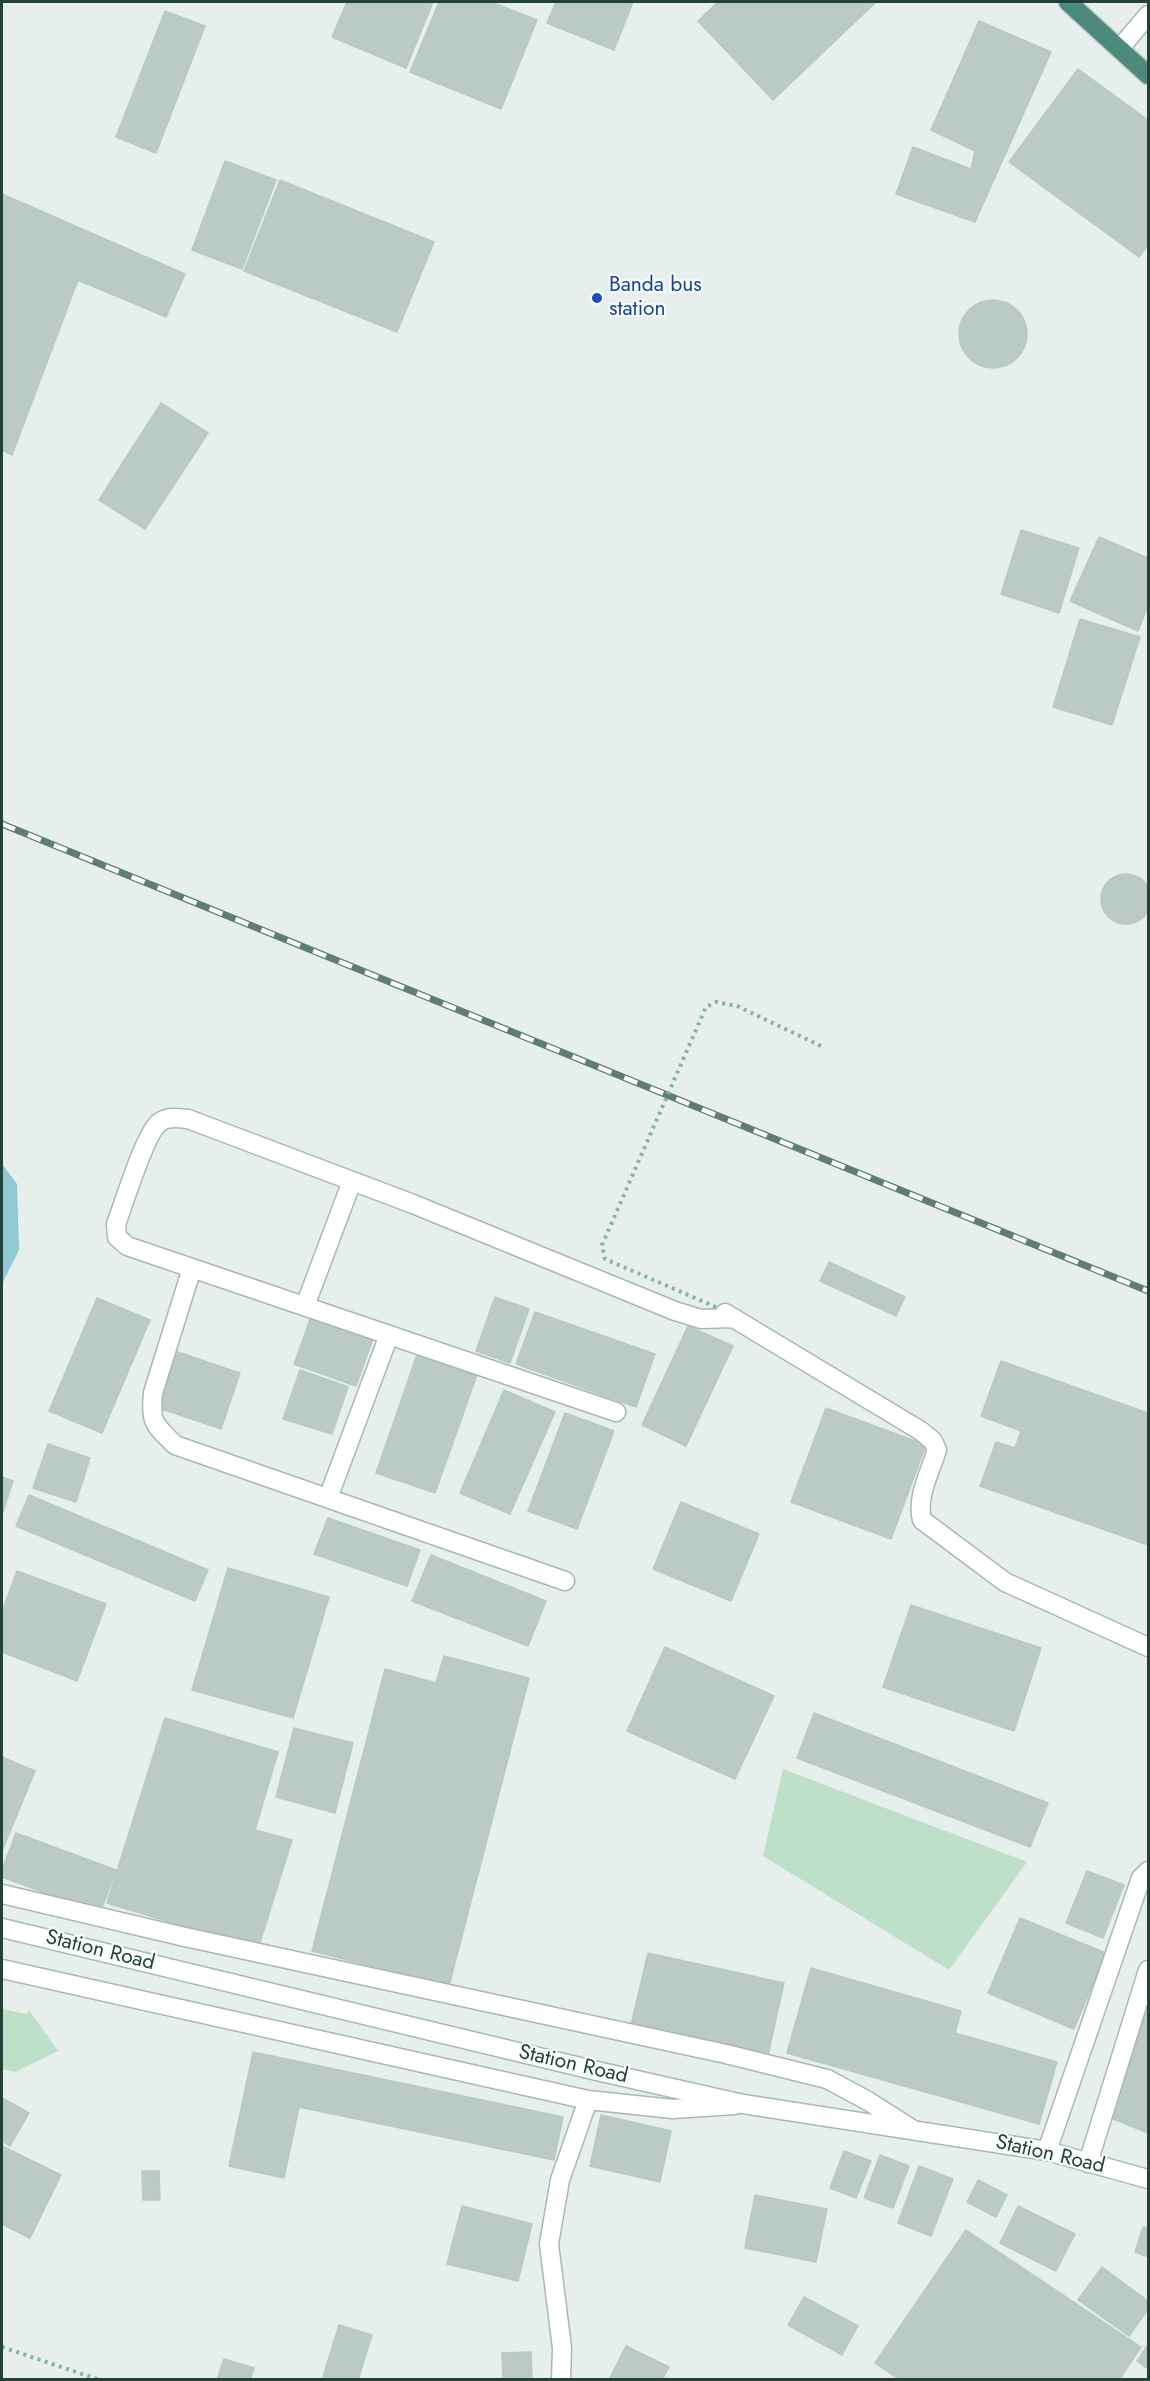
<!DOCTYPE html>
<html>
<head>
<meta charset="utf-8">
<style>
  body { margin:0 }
  #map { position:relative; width:1150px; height:2381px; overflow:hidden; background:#e6efeb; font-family:Jost,sans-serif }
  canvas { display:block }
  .frame { position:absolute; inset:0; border:3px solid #24423a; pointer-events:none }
</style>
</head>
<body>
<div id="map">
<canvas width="1150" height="2381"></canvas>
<div class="frame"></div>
</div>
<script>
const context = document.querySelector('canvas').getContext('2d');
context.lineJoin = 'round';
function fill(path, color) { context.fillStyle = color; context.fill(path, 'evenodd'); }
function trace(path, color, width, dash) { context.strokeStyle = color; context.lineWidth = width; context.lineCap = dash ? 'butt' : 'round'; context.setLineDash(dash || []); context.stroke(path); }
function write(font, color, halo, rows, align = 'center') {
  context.font = font + ' Jost,sans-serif'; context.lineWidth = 4.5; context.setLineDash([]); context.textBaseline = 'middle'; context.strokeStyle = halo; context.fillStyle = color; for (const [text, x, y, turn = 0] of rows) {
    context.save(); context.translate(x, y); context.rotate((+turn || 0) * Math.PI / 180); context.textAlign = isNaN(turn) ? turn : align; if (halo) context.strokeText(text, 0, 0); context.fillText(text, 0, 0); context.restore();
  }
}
fill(new Path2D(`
  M783,1769L1027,1862L949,1970L763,1856Z
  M2,2009L27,2014L29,2010L58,2051L15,2072L2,2069Z`), '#bfe0c8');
fill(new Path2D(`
  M2,1164L17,1184L19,1250L2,1284Z`), '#8ec9d4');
const building = new Path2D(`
  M347,2H433L406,68L332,37Z
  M439,2H491L537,20L501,109L410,72Z
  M556,2H633L614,50L547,23Z
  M718,2H876L773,100L698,21Z
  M165,11L205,26L156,153L116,137Z
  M979,21L1051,52L975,222L896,194L913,147L971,169L975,151L931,130Z
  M1078,69L1148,120V245L1139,257L1009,162Z
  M225,161L276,180L242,269L192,250Z
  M280,180L434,242L397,332L244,271Z
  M2,194L185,274L166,317L78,280L12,455L2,450Z
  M959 334a34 34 0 1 1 68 0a34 34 0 1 1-68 0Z
  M161,403L208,433L145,529L99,500Z
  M1021,530L1079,548L1059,613L1001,594Z
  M1099,537L1148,558V606L1138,631L1070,601Z
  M1080,619L1140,637L1112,725L1053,707Z
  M1101 899a25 25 0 1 1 50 0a25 25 0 1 1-50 0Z
  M829,1262L905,1297L896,1316L820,1281Z
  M495,1297L529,1309L510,1363L476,1351Z
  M97,1298L150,1320L102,1433L49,1411Z
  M535,1312L655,1354L636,1407L516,1364Z
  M312,1314L374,1336L356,1386L294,1364Z
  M688,1326L733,1346L686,1446L642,1425Z
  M175,1351L240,1373L221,1429L156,1407Z
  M418,1352L478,1372L435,1493L376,1473Z
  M1001,1361L1148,1413V1545L980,1486L996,1442L1015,1448L1021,1431L981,1416Z
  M300,1370L348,1387L332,1434L283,1419Z
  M504,1390L555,1412L510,1514L460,1493Z
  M826,1408L926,1445L891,1539L791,1502Z
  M565,1413L614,1431L577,1529L528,1511Z
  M48,1444L90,1458L76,1502L33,1488Z
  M2,1477L13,1481L2,1515Z
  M29,1495L208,1570L195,1601L16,1526Z
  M681,1502L759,1534L731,1601L653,1569Z
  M328,1518L420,1550L407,1586L314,1554Z
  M431,1555L546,1601L528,1646L412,1601Z
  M228,1568L329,1597L293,1718L192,1690Z
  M17,1571L106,1604L77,1681L2,1652V1612Z
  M911,1605L1041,1648L1014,1731L883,1687Z
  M665,1647L774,1696L735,1779L627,1731Z
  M444,1656L529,1678L449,1986L312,1951L385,1669L436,1683Z
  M814,1713L1048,1803L1030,1847L797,1758Z
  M165,1718L278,1752L255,1830L292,1840L258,1949L107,1903Z
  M294,1728L353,1743L335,1813L276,1797Z
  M2,1757L35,1771L2,1851Z
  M16,1833L116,1870L100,1913L2,1877V1870Z
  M1087,1871L1124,1885L1103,1938L1066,1923Z
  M1020,1918L1106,1953L1074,2029L988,1993Z
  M648,1953L784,1983L768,2055L631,2025Z
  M811,1968L961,2011L955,2033L1057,2062L1039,2124L787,2053Z
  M1148,2009V2133L1106,2116Z
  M253,2052L563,2117L554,2160L299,2107L284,2178L229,2166Z
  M2,2098L29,2113L10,2146L2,2141Z
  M601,2115L671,2131L660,2182L590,2166Z
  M2,2146L61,2175L30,2238L2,2224Z
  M844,2151L871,2161L856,2198L830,2188Z
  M880,2155L909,2166L893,2208L864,2198Z
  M919,2166L953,2179L931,2236L898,2223Z
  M142,2171H159L160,2200H143Z
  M978,2180L1007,2195L996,2217L967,2202Z
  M755,2195L827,2209L816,2262L745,2248Z
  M462,2206L532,2224L518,2281L447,2264Z
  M1018,2206L1075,2234L1056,2271L1000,2243Z
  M1143,2227L1148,2228V2257L1135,2252Z
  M966,2230L1141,2347L1119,2380H900L875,2363Z
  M1102,2267L1148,2301V2309L1129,2336L1078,2300Z
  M804,2297L858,2326L842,2355L788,2325Z
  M339,2325L372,2335L358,2380H322Z
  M626,2346L669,2367L662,2380H609Z
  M1147,2346H1148V2369L1137,2361Z
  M531,2352L532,2380H503L502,2353Z
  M224,2359L254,2368L250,2380H217Z`);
fill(building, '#bbcac4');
trace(building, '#b8c9c2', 1.5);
const service = new Path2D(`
  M192,1268L153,1393C150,1423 154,1424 175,1445L565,1581
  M305,1306L352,1181
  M725,1313L921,1431L933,1441L937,1450C930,1472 916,1498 922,1520L1005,1582L1148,1647
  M616,1412L127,1246L117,1237L116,1224C124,1204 145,1132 160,1122C168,1116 179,1118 188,1119L413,1204L675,1311L701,1319L734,1318
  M328,1498L389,1335
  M1047,2151L1141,1878L1148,1871
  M1088,2163L1148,1970`);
const minor = new Path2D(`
  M1120,48L1148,15
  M2,1894L185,1937L726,2054L827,2079L868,2101L912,2129
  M2,1969L588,2100
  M561,2380L562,2348L549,2244L560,2180L588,2100L673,2109L735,2105`);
const secondary = new Path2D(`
  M2,1928L597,2071L743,2104L1047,2151L1148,2179`);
const trunk = new Path2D(`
  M1068,2L1148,75`);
trace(service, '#a8b8b2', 21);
trace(minor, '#a8b8b2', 21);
trace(secondary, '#a4bbb3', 21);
trace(trunk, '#c2cac8', 21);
trace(new Path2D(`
  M2,2347L100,2380`), '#86b3a5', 4, [3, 4.5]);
trace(service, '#fff', 18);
trace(minor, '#fff', 18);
trace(secondary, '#fff', 18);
trace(trunk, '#4c8a7c', 18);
const rail = new Path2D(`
  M2,824L1148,1291`);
trace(rail, '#5f7d75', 7);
trace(rail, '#f7fbf9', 4.5, [14]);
trace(new Path2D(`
  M716,1307L605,1259L602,1245L706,1007L716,1002L737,1006L821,1046`), '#86b3a5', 4, [3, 4.5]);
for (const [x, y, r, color] of [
  [597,298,6,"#1a4fb4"]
]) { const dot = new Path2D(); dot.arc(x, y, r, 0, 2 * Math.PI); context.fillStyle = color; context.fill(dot); trace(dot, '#f7fbf9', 2); }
write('21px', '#164399', '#f7fbf9', [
  ["Banda bus",609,286],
  ["station",609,310]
], 'left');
write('21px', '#24423a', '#f7fbf9', [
  ["Station Road",100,1951,14],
  ["Station Road",573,2065,13],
  ["Station Road",1050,2155,13]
]);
</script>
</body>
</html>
